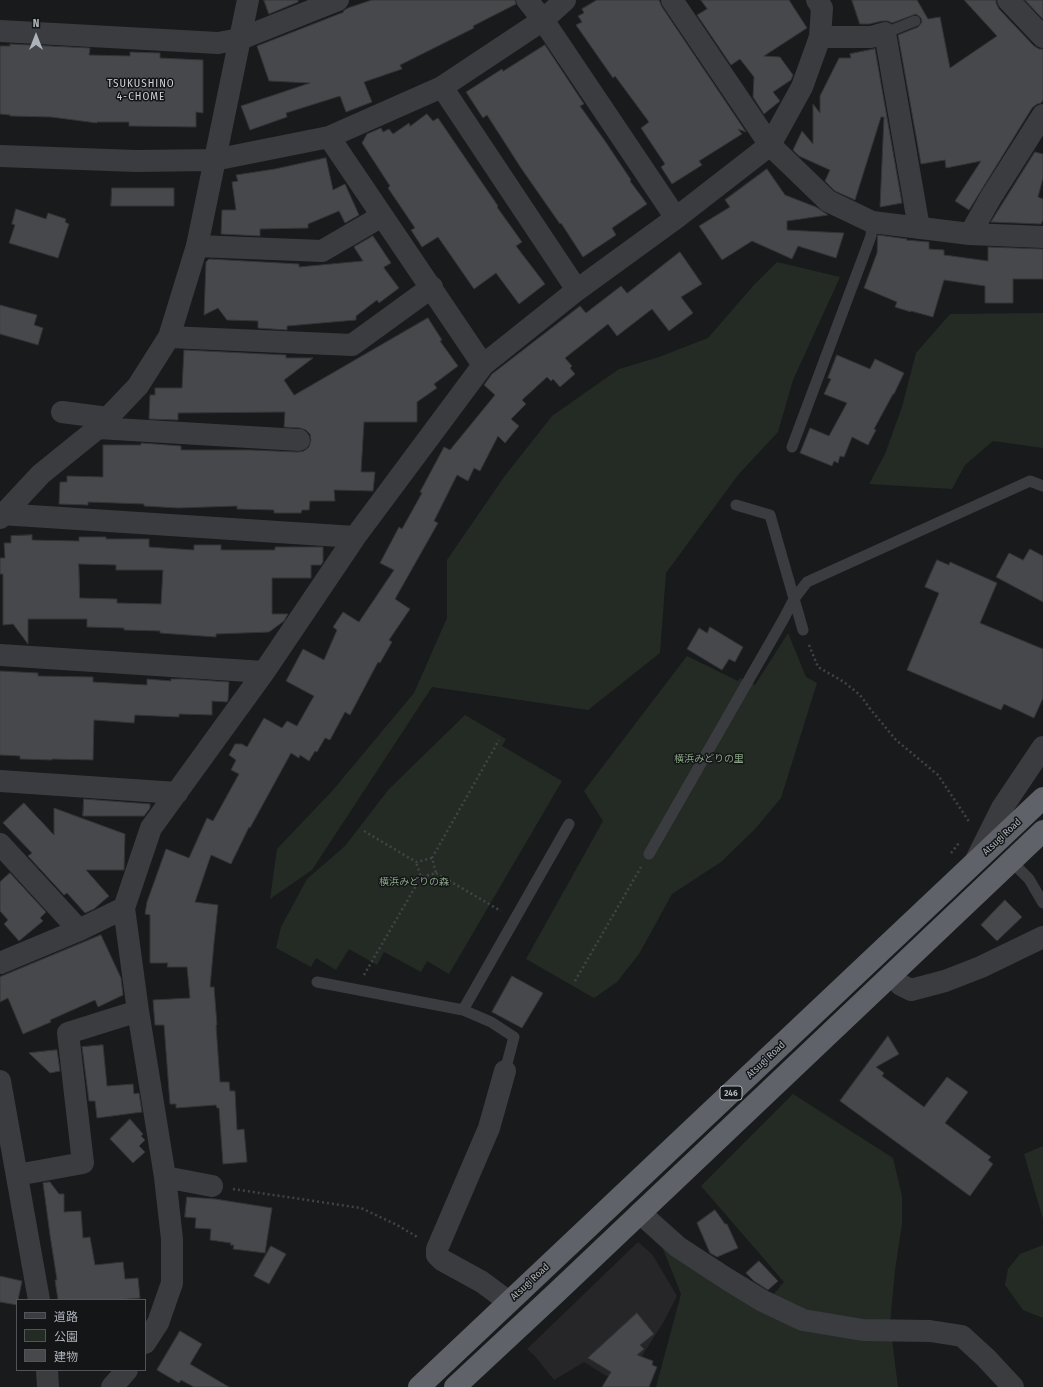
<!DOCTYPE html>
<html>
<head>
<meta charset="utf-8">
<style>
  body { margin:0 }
  #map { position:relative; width:1043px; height:1387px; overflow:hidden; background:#191a1c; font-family:"Fira Sans Condensed","Noto Sans JP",sans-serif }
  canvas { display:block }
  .legend { position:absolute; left:16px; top:1299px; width:130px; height:72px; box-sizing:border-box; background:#141517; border:1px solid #515458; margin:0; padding:5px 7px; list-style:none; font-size:12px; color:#adb3ba }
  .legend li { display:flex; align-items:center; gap:8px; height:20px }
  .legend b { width:20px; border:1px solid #515458 }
  .north { position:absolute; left:16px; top:16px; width:40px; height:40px; -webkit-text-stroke:3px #141517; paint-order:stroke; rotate:0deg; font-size:11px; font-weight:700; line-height:16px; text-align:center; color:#adb3ba }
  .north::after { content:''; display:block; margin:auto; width:14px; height:18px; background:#adb3ba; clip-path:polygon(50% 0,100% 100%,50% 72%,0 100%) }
</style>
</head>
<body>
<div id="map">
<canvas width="1043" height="1387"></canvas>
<ul class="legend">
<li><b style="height:5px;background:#3b3c40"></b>道路</li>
<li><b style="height:11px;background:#242b24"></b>公園</li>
<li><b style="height:11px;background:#47484b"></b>建物</li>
</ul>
<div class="north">N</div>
</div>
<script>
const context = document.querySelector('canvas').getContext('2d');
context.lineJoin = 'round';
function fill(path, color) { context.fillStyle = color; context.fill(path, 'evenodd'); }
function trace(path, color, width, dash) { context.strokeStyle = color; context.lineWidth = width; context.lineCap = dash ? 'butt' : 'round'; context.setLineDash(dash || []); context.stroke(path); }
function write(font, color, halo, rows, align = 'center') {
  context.font = font + ' "Fira Sans Condensed","Noto Sans JP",sans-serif'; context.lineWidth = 3; context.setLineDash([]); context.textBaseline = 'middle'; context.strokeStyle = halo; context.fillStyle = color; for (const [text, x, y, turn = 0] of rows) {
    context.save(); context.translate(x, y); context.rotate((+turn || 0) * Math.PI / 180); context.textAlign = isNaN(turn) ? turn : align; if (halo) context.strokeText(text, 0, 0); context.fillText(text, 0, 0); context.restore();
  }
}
fill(new Path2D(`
  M638,1242L652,1254L677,1296L663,1323L624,1384L603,1374L584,1362L554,1380L534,1355L527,1349Z`), '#262628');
fill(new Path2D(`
  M777,262L840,277L793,380L778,432L738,475L666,573L660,653L588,710L432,687L312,870L270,899L277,849L333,790L414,693L447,618V560L504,477L552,416L619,369L659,357L708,338L753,286Z
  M1043,313V448L993,441L965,465L952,489L869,484L885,454L902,407L916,353L950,314Z
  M788,633L806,677L817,683L781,798L755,829L721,862L672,894L639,954L617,982L594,998L526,959L603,821L584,791L687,656L738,681L740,678L755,685Z
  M465,715L506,739L502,746L562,781L449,974L427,961L421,972L384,952L377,965L349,949L336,970L316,958L311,967L276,948L281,927L307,879L345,846L389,789Z
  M793,1094L893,1158L902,1196V1224L895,1270L890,1324L898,1387H656L681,1294L661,1244L772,1296L784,1282L701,1186Z
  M1043,1146V1219L1024,1154Z
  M1043,1245V1318L1023,1310L1005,1285L1008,1269L1020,1254Z`), '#242b24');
const building = new Path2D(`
  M264,0H298V2L269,14Z
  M372,0H515L516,4L473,26L474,28L400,65L402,69L364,82L372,102L346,112L340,96L286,113L287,117L250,130L241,106L310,83L269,81L257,46L344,12L343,11L348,8Z
  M597,0H659L662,7L746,132L738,129L742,134L699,161L702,165L672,184L661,167L665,164L641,128L649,122L615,76L613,78L576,25L582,22L578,16L584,13L582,9Z
  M701,0H789L807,28L764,56L780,57L793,75L791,80L773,92L780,101L764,114L753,97L754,77L740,59L731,65L697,15L707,9Z
  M852,0H917L928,19L940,17L950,68L997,36L964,0H996V3L999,9L1034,46L1039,49H1043V100L1041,103L1037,104L1032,108L969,210L955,201L981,161L946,168L945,160L921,164L898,35L918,27L922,22L921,18L916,14L892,23L888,21H882L869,24H860Z
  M1025,0H1043V19Z
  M10,44L90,48L89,55L130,56V52L160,53V58L203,60V113L196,112V127L129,126V122H97V123L51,117L10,116V115L0,114V46H10Z
  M545,45L584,104L580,106L605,141L631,180L630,181L647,204L612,228L616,235L583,257L561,223L560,224L521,168L487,115L483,118L466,92L502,69L503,71Z
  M875,49L902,203L880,207L884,117H881L855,200L835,191L825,181L830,170L799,156L793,150L802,131L813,144V104L820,113V96L839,58H851L850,54Z
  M427,114L433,121L438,118L498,206L497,207L522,242L516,246L545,284L519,304L496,273L474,289L438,237L422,247L411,230L415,228L388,188L390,186L362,143L367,134L381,128L383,132L389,129L393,134L409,123L410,126Z
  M1035,152L1043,154V178L1038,197L1043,199V220L1041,224L991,222Z
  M326,158L333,190L345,184L359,215L345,223L339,211L308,224V228L260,229V236L221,234L222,210H236L232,182L238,181L236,175L275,169Z
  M767,169L785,195L816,207L828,215L787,221V230L844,233L836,258L798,246L792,259L752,241L722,260L699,226L730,207L725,200Z
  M112,188H174V206H111Z
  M16,209L46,219L48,213L66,219L65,222L69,224L58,258L9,243L15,225L12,224Z
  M878,235L907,239L906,240L929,242V249L944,250V255L988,261V247L1043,249V279H1013V303H985V286L944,280L933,317L911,311V312L895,307L897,302L864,288L877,253Z
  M373,236L391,263L384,267V268L399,288L379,303L377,300L356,316V320L287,326V330L258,328V321L227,320L218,308L204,315L206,262L209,259L299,264V267L363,261L354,247Z
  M680,252L702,284L681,297L693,313L669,331L652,309L617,336L608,324L565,358L572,366L570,368L575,374L560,387L553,379L551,381L547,377L522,400L526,404L511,419L519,426L505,443L498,436L480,471L474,468L468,481L457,475L434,521L438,523L395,599L410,609L389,640L392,642L380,663L378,662L350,715L345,712L330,740L325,738L317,752L315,751L309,761L300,755L299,758L291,753L250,828L249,827L231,864L211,855L195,902L218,905L214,943L210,987H214L217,1025H216L220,1082H229L230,1091H235L237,1130L244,1129L247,1162L223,1164L219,1108H217L216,1105L176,1108V1104H170L164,1025H155L153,1000L190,998L187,967H167L168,963H150V915L145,914L147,902L166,849L189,858L207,818L213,821L239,774L231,770L236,760L229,755L235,744H242L247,747L264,718L282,728L287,721L297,726L314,696L286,681L303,649L324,660L337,630L333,627L343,612L359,622L394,570L380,563L399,527L402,529L422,493L420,492L444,447L450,450L495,395L484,385L492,374L580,306L586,313L621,286L627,293Z
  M0,305L37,315L34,325L43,328L38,345L0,334Z
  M428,318L442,340L440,341L458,366L434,384L437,388L417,402V422H364L361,472H375L373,491L334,490L335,501H310L309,510H302L301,513H274V510L237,509V506L178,508L144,506V504L88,502V505L59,504L60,482H67V476L103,477V445H141V443L181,446V450H250L298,452L304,451L309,447L311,440L310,434L306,430L300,428L284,427L285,412L178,413V420L149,419L150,395H155V388H182L184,350L286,355V358H313L284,380L294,395Z
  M837,355L870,369L875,359L904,373L894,394H893L874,429L876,430L868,445L852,437L844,457L840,456L838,463L834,461L832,466L800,453L810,428L829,436L847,403L824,394L831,379L828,378Z
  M32,535V540L79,541V537H106V539H149V547L194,550V545H221V550H275V547H323V562L321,565H311V578H272V614H288L284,621L269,632L216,634V637L160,633V631L124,630V628L87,627V619H28V644L13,624L3,625V574H0V558H5L4,543H11V536ZM79,564L116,565V570H163L161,604L117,603V599L80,598Z
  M1030,549L1043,556V602L996,577L1009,553L1023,560Z
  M937,560L949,565L950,562L997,583L980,623L1043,649V698L1034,718L1004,704L1001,710L907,670L939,593L925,587Z
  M710,627L743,647L735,662L729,659L722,670L687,649L699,628L707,633Z
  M0,671L38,673V676L93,677V682L147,685V679L171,681V679H185L229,682L228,700L227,702L212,701V715L179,714V717L135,715L134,723L94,720L93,760L52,759V760L20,759V756L0,755Z
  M84,799L150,804V808L144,816H83Z
  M24,803L54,835V808L125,834L124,870H86L109,896L94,909L85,913L67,893L64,895L28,856L32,853L3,823Z
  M10,873L46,912L40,918L43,921L19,941L4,924L8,920L0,911V882Z
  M1005,900L1022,917L997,941L981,925Z
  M101,935L121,978L123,995L98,1007L95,1000L50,1020L51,1022L23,1034L8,998L0,1002V977Z
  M512,976L543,993L522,1028L492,1012Z
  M888,1036L899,1054L876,1067L884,1073L882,1076L924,1107L947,1077L968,1092L945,1123L991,1157L988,1160L993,1164L970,1196L840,1101Z
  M103,1045L107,1086L133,1084L134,1094L139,1093L142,1112L97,1118L95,1101H89L82,1047Z
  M57,1050L60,1071L50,1073L29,1053Z
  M130,1119L143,1134L141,1136L145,1140L139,1146L145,1152L133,1163L110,1139Z
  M50,1182L59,1194H64V1212L81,1211L83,1238L90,1237L95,1265L123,1262L125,1279L138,1278L140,1298L118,1300H58L55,1280H57L50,1235L43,1183Z
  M187,1197L215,1199L272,1208L265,1253L233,1249L234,1245H230L231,1243L210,1240L211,1229L195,1228L196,1218L185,1217Z
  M715,1210L725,1224H727L738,1248L717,1257L710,1253L697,1223Z
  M271,1246L286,1254L269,1284L254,1276Z
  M759,1261L778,1281L768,1290L754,1281L746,1273Z
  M0,1276L22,1281L17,1305L0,1302Z
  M637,1313L654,1334L640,1345L644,1349L637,1355L653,1361L652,1365L657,1367L649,1387H602L611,1372L588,1358Z
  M180,1331L202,1344L190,1364L229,1387H194L181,1380L179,1383L157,1370Z`);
fill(building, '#47484b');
trace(building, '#343437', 1);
trace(new Path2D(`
  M809,645L818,667L844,682L860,695L871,710L896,740L938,775L970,823
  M364,831L416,862L432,858L436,873L421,877L416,862
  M951,853L959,843
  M432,858L499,740
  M436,873L501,911
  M364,975L421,877
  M575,981L641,867
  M233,1189L361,1208L397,1225L419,1238`), '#414447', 2.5, [2, 3]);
trace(new Path2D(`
  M885,33L915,21
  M792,447L871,236L872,222
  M736,505L770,515L803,630
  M649,854L783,620L794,599L807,582L1030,481L1043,486
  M1011,861L1029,879L1043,903
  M317,982L463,1010L491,1022L514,1037L505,1071
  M463,1010L569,824`), '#3b3c40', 11);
trace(new Path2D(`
  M527,0L543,20L676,218
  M672,0L770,145L828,201L872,222L970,234L1043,237
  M1008,0L1043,37
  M0,31L218,43L240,39L338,0
  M820,37H871L885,33L919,228
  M442,87L577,290
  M329,137L483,365
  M0,156L136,161L214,160L329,137L442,87L543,20L565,0
  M970,234L991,197L1043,115
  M197,246L322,251L382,216
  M169,337L352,345L432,287
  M62,412L108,418
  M98,428L299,440
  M0,514L355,537
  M0,655L264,672
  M0,781L177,793
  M0,844L79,930
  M0,963L79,930L124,908
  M891,975L901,985L911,990L945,981L981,967L1043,937
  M505,1071L489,1128L437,1249V1255L442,1260L482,1282L509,1302
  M0,1081L39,1300
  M17,1175L83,1163L68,1033L138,1011
  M165,1177L212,1186
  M640,1213L678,1247L727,1279L763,1301L803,1320L863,1330L930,1331L962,1336L986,1358L1013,1387
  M145,1343L158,1323L172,1283V1239L165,1177L138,1011L124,908L151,828L264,672L355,537L483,365L577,290L676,218L770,145L802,87L820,37L822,8L817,0
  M47,1370L48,1387
  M112,1387L127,1370`), '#3b3c40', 22);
trace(new Path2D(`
  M0,518L41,474L98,428L138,386L169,337L197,246L248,0
  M976,860L1002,808L1043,747`), '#3b3c40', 22);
trace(new Path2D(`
  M419,1387L1043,798
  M455,1387L557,1292L1043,831`), '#5f6268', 22);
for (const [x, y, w] of [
  [731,1093,22]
]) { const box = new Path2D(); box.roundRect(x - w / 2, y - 7, w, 14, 3); context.fillStyle = '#141517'; context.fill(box); trace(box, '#adb3ba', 1); }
write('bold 9px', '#adb3ba', null, [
  ["246",731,1093]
]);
write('10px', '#88a485', '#141517', [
  ["横浜みどりの里",709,759],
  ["横浜みどりの森",414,882]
]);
write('10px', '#adb3ba', '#141517', [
  ["Atsugi Road",1002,837,-43],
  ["Atsugi Road",766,1060,-43],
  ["Atsugi Road",530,1282,-43]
]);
context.letterSpacing = '1px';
write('11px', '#ced1d6', '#141517', [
  ["TSUKUSHINO",141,84],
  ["4-CHOME",141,97]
]);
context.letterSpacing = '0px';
</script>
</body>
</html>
